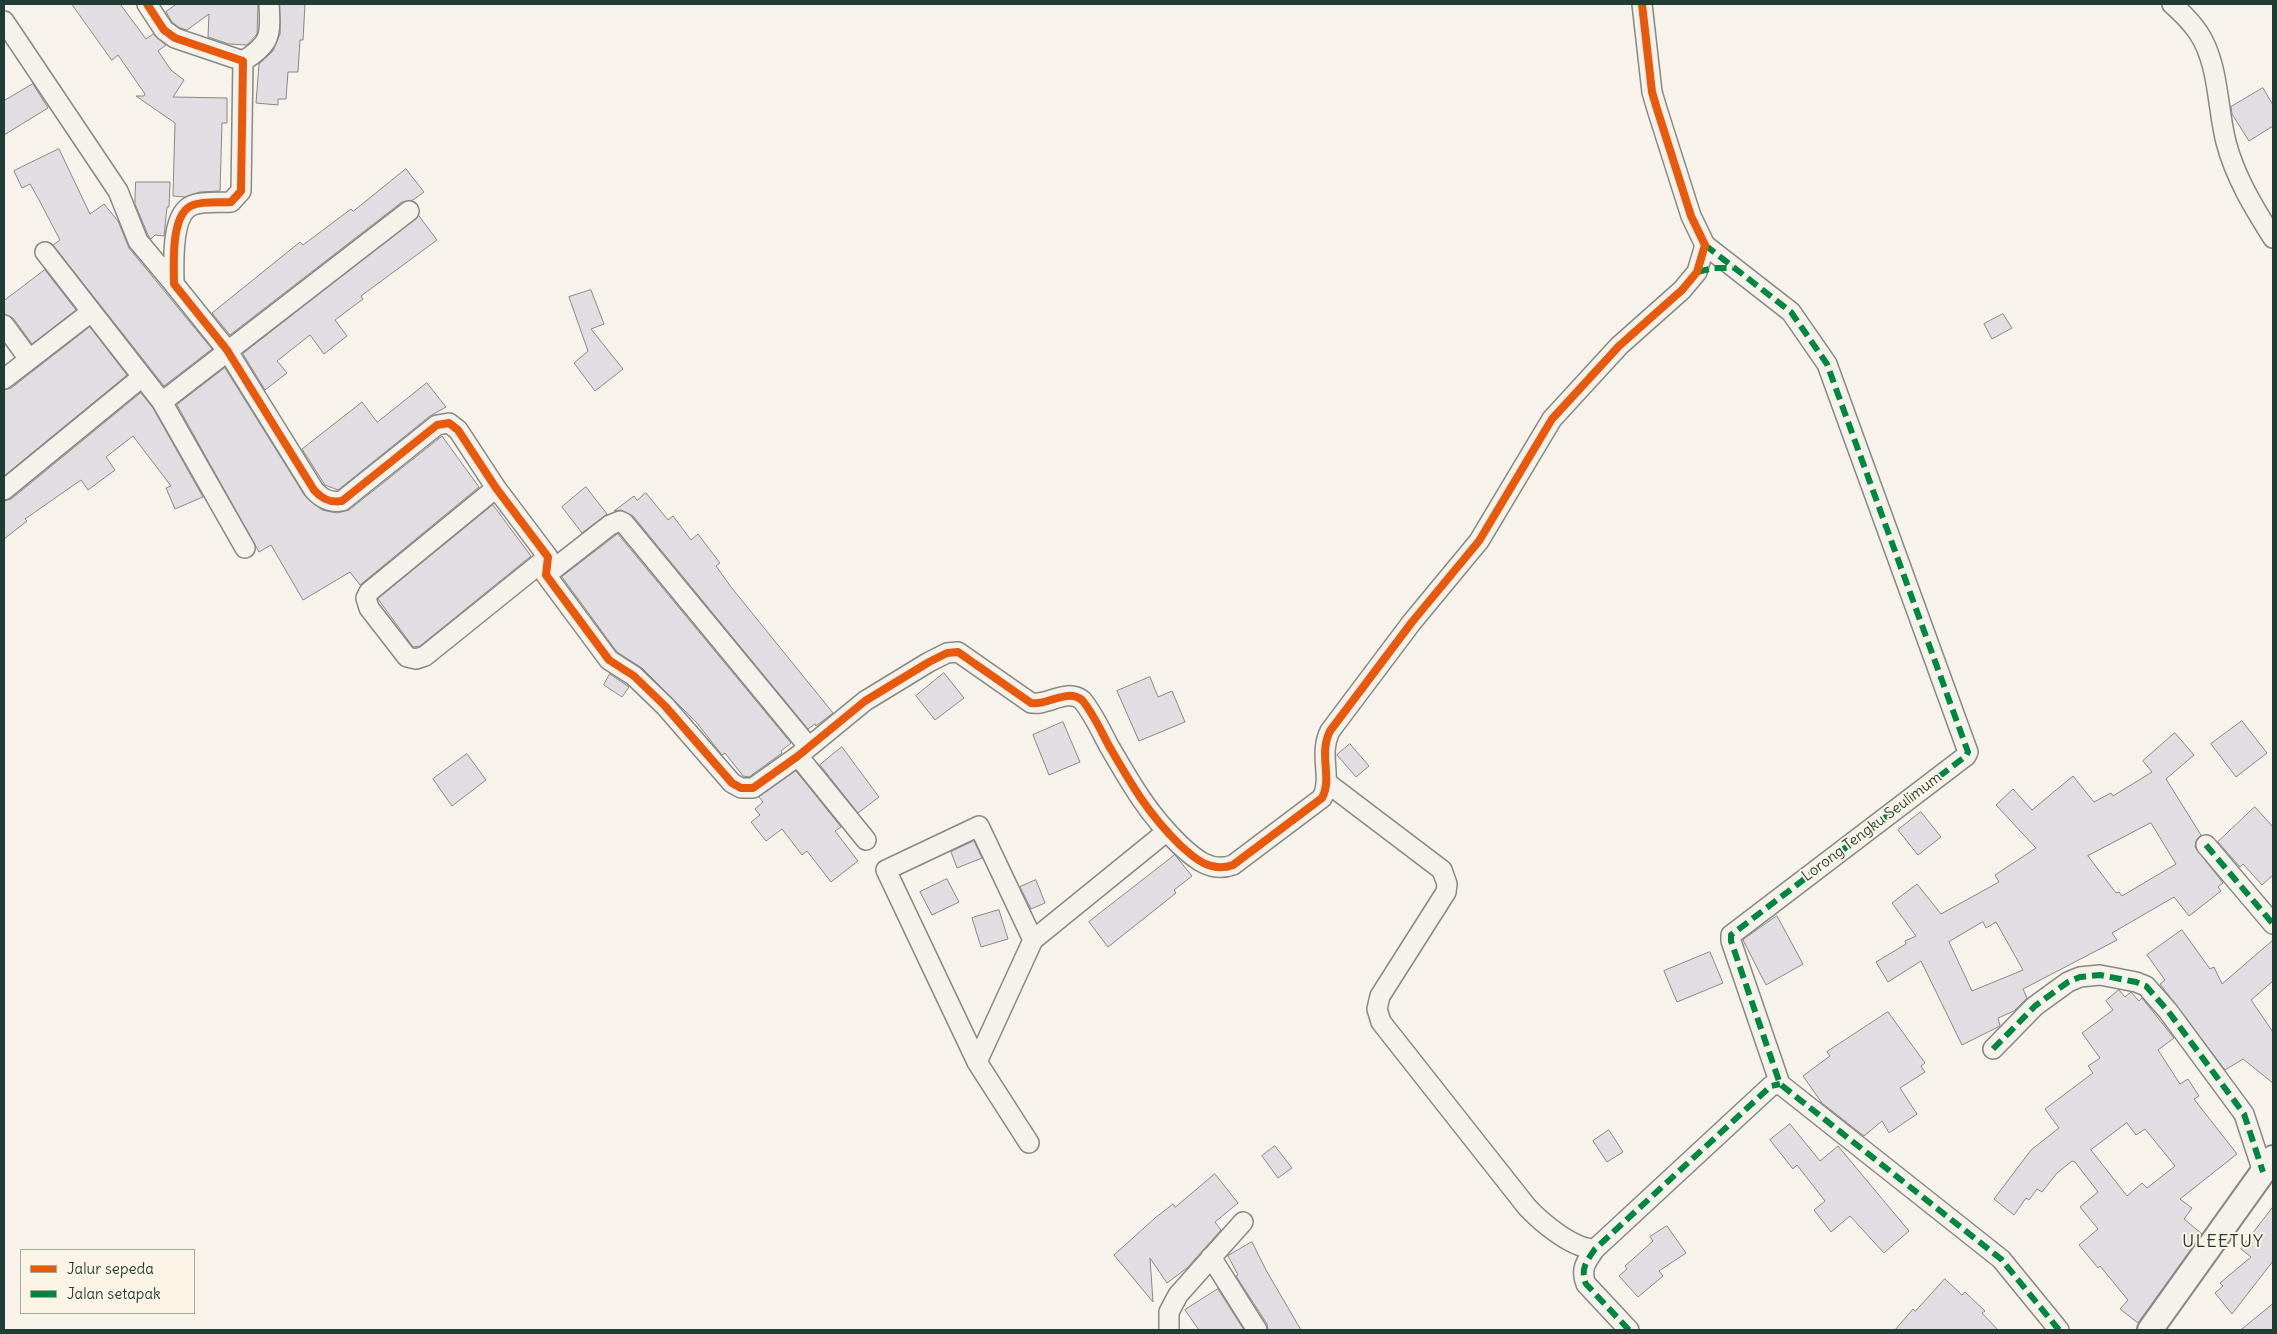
<!DOCTYPE html>
<html>
<head>
<meta charset="utf-8">
<style>
  body { margin:0 }
  #map { position:relative; width:2277px; height:1334px; overflow:hidden; background:#f7f3ea; font-family:Delius,sans-serif }
  canvas { display:block }
  .frame { position:absolute; inset:0; border:5px solid #1f3d34; pointer-events:none }
  .legend { position:absolute; left:20px; top:1249px; width:175px; height:65px; box-sizing:border-box; background:#fcf5e5; border:1px solid #a4ab9e; margin:0; padding:6px 9px; list-style:none; font-size:15px; color:#1f3d34 }
  .legend li { display:flex; align-items:center; gap:10px; height:25px }
  .legend b { width:25px; border:1px solid #a4ab9e }
</style>
</head>
<body>
<div id="map">
<canvas width="2277" height="1334"></canvas>
<div class="frame"></div>
<ul class="legend">
<li><b style="height:6px;background:#e8590c"></b>Jalur sepeda</li>
<li><b style="height:6px;background:#00873e"></b>Jalan setapak</li>
</ul>
</div>
<script>
const context = document.querySelector('canvas').getContext('2d');
context.lineJoin = 'round';
function fill(path, color) { context.fillStyle = color; context.fill(path, 'evenodd'); }
function trace(path, color, width, dash) { context.strokeStyle = color; context.lineWidth = width; context.lineCap = dash ? 'butt' : 'round'; context.setLineDash(dash || []); context.stroke(path); }
function write(font, color, halo, rows, align = 'center') {
  context.font = font + ' Delius,sans-serif'; context.lineWidth = 4; context.setLineDash([]); context.textBaseline = 'middle'; context.strokeStyle = halo; context.fillStyle = color; for (const [text, x, y, turn = 0] of rows) {
    context.save(); context.translate(x, y); context.rotate((+turn || 0) * Math.PI / 180); context.textAlign = isNaN(turn) ? turn : align; if (halo) context.strokeText(text, 0, 0); context.fillText(text, 0, 0); context.restore();
  }
}
const building = new Path2D(`
  M72,4H120L146,39L153,34L166,45L158,51L171,70L184,80L173,97L227,98V123H222L220,191L200,192L185,197L173,196L175,123L136,96H144L145,94L118,55L112,60Z
  M177,4H258L257,34L247,45L229,44L208,37L209,14L187,30L180,28L172,22L166,12Z
  M280,4H305L303,40H300L298,72H288L286,99H278V105L256,103L259,64L273,51L280,34Z
  M33,84L48,108L4,135V101Z
  M2263,88L2273,105V126L2249,141L2232,114L2231,107Z
  M59,149L90,214L104,204L118,221L129,248L212,349L164,386L53,245L60,240L38,198L30,184L22,188L14,171Z
  M406,169L424,192L413,200L402,202L230,335L212,313L300,242L303,245L351,209L353,211Z
  M136,182H170L169,207H167L164,236L155,235L151,239L148,235L135,204Z
  M419,216L437,240L361,296L363,299L335,320L347,336L324,354L310,335L277,361L287,373L265,390L243,354Z
  M45,270L76,310L32,344L13,318L4,314V301Z
  M591,290L604,324L591,329L623,369L595,391L574,363L588,351L569,297Z
  M2003,314L2012,328L1992,339L1984,324Z
  M90,327L127,375L4,476V390L11,388Z
  M225,368L305,496L322,510L337,513L349,510L442,436L479,487L360,585L350,572L303,600L271,545L259,552L177,405Z
  M427,383L446,407L430,416L338,490L325,485L302,449L362,402L377,422Z
  M141,393L153,408L203,497L175,509L166,488L171,486L133,436L106,457L115,470L88,490L81,480L25,519L27,521L4,539V501L11,499Z
  M586,487L607,514L582,533L562,507Z
  M646,493L668,520L673,516L691,540L698,534L720,563L716,566L731,587L833,713L816,726L815,724L808,729L633,516L621,510L614,511L634,496L637,500Z
  M493,505L531,556L420,646L413,647L378,599Z
  M618,534L791,743L781,751L782,753L749,777L743,776L725,753L722,755L697,723L642,668L617,652L562,577Z
  M944,673L964,698L935,720L916,696Z
  M610,674L629,687L622,697L604,685Z
  M1150,677L1158,697L1172,691L1185,722L1139,741L1117,691Z
  M2242,721L2267,753L2236,777L2211,744Z
  M1063,722L1080,762L1049,775L1033,735Z
  M2175,733L2194,755L2166,779L2201,835L2196,841L2195,847L2223,883L2218,887L2221,891L2189,916L2174,897L2112,933L2117,940L2023,989L2027,998L2014,1011L1998,1018L2000,1026L1962,1045L1921,961L1888,982L1876,962L1906,944L1905,941L1916,936L1892,903L1917,884L1941,914L1999,882L1995,875L2036,848L1996,805L2013,789L2032,810L2073,776L2094,802L2111,793L2113,796L2152,772L2143,761ZM2151,823L2176,864L2122,896L2119,892L2116,893L2088,856ZM1983,922L1986,928L1996,922L2023,970L1972,991L1949,942Z
  M1350,744L1369,766L1356,777L1337,755Z
  M842,747L879,797L858,813L820,765Z
  M467,754L486,780L452,806L433,779Z
  M796,771L841,827L835,831L858,861L831,882L807,851L802,855L782,829L766,841L751,822L760,815L755,809L763,802L759,797Z
  M2255,807L2273,827V875L2262,885L2243,864L2240,867L2218,842Z
  M1921,812L1941,837L1918,855L1898,830Z
  M974,841L982,858L957,868L951,852Z
  M1175,855L1192,876L1174,890L1176,893L1108,947L1089,922Z
  M947,879L959,902L932,915L920,892Z
  M1036,880L1045,903L1031,909L1020,887Z
  M999,910L1008,939L981,947L972,918Z
  M1777,916L1803,964L1766,985L1743,940Z
  M2182,930L2210,969L2214,967L2222,984L2273,940V981L2251,1000L2273,1032V1083L2243,1059L2225,1070L2160,984L2165,980L2147,955Z
  M1710,952L1723,983L1677,1002L1664,971Z
  M2119,990L2125,997L2131,992L2139,1001L2142,998L2174,1038L2158,1050L2180,1084L2188,1079L2199,1096L2194,1099L2237,1154L2180,1199L2192,1208L2184,1219L2202,1234L2138,1323L2120,1309L2128,1300L2100,1266L2098,1268L2079,1245L2098,1229L2080,1207L2098,1192L2075,1162L2072,1161L2057,1173L2042,1192L2037,1189L2029,1200L2026,1198L2014,1215L1994,1199L2031,1150L2059,1128L2045,1109L2093,1073L2088,1066L2100,1058L2082,1033L2113,1010L2106,1001ZM2127,1123L2136,1135L2145,1129L2175,1166L2147,1188L2142,1183L2127,1196L2091,1150Z
  M1888,1012L1925,1063L1921,1066L1925,1072L1900,1088L1917,1114L1889,1133L1882,1121L1864,1136L1822,1103L1803,1076L1830,1056L1827,1052Z
  M1790,1124L1820,1161L1838,1146L1909,1231L1884,1253L1850,1216L1831,1232L1814,1210L1825,1201L1797,1165L1793,1169L1770,1140Z
  M1609,1130L1623,1152L1607,1162L1593,1141Z
  M1275,1146L1292,1168L1278,1178L1262,1156Z
  M1215,1174L1238,1203L1215,1222L1221,1230L1187,1268L1167,1283L1150,1258L1153,1302L1114,1255L1155,1218L1173,1204L1175,1207Z
  M2273,1207V1261L2232,1314L2215,1293L2223,1286L2220,1283L2251,1257L2241,1249Z
  M1667,1226L1686,1253L1659,1271L1663,1276L1638,1297L1619,1276L1627,1269L1625,1266L1653,1241L1650,1237Z
  M1252,1242L1266,1270L1301,1330H1268L1267,1324L1236,1276L1238,1275L1228,1256Z
  M1945,1279L1962,1295L1965,1292L1985,1311L1982,1313L1998,1330H1895L1913,1309L1915,1311Z
  M1218,1289L1244,1330H1199L1185,1310Z
  M2273,1304V1330H2241Z`);
fill(building, '#e2dde2');
trace(building, '#868984', 1);
const minor = new Path2D(`
  M147,4L164,30L175,38L243,61L241,191L231,202C220,203 204,201 193,205C170,213 174,265 174,284L227,350L314,490C322,499 330,503 342,501L437,425L449,423L458,430L496,488L548,557L546,575L609,660L634,676L665,706L732,783L741,788H753L798,756L865,701L929,662L947,653L958,652L1031,703C1048,706 1066,688 1082,700C1093,713 1101,731 1109,746C1131,784 1148,814 1180,845C1195,859 1211,873 1233,865L1322,798C1333,778 1318,755 1330,731L1412,622L1479,541L1552,419L1619,346L1682,290L1697,272L1705,245L1691,216L1657,109L1652,92L1642,4
  M2172,4C2181,12 2191,22 2198,32C2219,63 2217,107 2226,142C2235,177 2254,208 2273,238
  M4,21L118,191L138,241L174,284
  M243,61C271,44 271,35 269,4
  M1705,245L1791,312L1827,364L1968,752L1966,756L1731,935V941L1780,1084L2001,1259L2059,1330
  M45,252L162,402L245,548
  M4,325L29,359
  M4,379L91,312
  M162,402L409,211
  M496,488L369,592L366,598L369,608L407,657L416,659L425,656L548,557
  M4,490L142,377
  M546,575L610,525L620,521L624,523L808,746
  M798,756L866,840
  M1326,782L1442,870L1447,884L1446,892L1380,996L1377,1009L1381,1022L1527,1207C1542,1223 1573,1249 1595,1249
  M2206,845L2273,924
  M1993,1049L2035,1006L2068,982L2080,977L2100,975L2136,982L2146,986L2168,1011L2244,1114L2263,1172
  M977,1062L886,870L979,826L1033,940
  M1029,1143L977,1062L1033,940L1166,832
  M1211,1257L1257,1330
  M1169,1330V1312L1178,1295L1243,1222
  M1629,1330L1586,1284C1580,1269 1586,1262 1595,1249L1771,1086L1780,1084`);
const tertiary = new Path2D(`
  M2150,1330L2273,1158`);
trace(minor, '#868984', 22);
trace(tertiary, '#868984', 28);
trace(minor, '#f5f2ec', 19);
trace(tertiary, '#f5f2ec', 24);
trace(new Path2D(`
  M1705,245L1791,312L1827,364L1968,752L1966,756L1731,935V941L1780,1084L2001,1259L2059,1330
  M1697,272L1714,268H1733
  M2206,845L2273,924
  M1993,1049L2035,1006L2068,982L2080,977L2100,975L2136,982L2146,986L2168,1011L2244,1114L2263,1172
  M1629,1330L1586,1284C1580,1269 1586,1262 1595,1249L1771,1086L1780,1084`), '#00873e', 6, [12, 6]);
trace(new Path2D(`
  M147,4L164,30L175,38L243,61L241,191L231,202C220,203 204,201 193,205C170,213 174,265 174,284L227,350L314,490C322,499 330,503 342,501L437,425L449,423L458,430L496,488L548,557L546,575L609,660L634,676L665,706L732,783L741,788H753L798,756L865,701L929,662L947,653L958,652L1031,703C1048,706 1066,688 1082,700C1093,713 1101,731 1109,746C1131,784 1148,814 1180,845C1195,859 1211,873 1233,865L1322,798C1333,778 1318,755 1330,731L1412,622L1479,541L1552,419L1619,346L1682,290L1697,272L1705,245L1691,216L1657,109L1652,92L1642,4`), '#e8590c', 8);
write('15px', '#1f3d34', '#fcf5e5', [
  ["Lorong Tengku Seulimum",1872,827,-37]
]);
context.letterSpacing = '1px';
write('18px', '#1f3d34', '#fcf5e5', [
  ["ULEETUY",2223,1242]
]);
context.letterSpacing = '0px';
</script>
</body>
</html>
